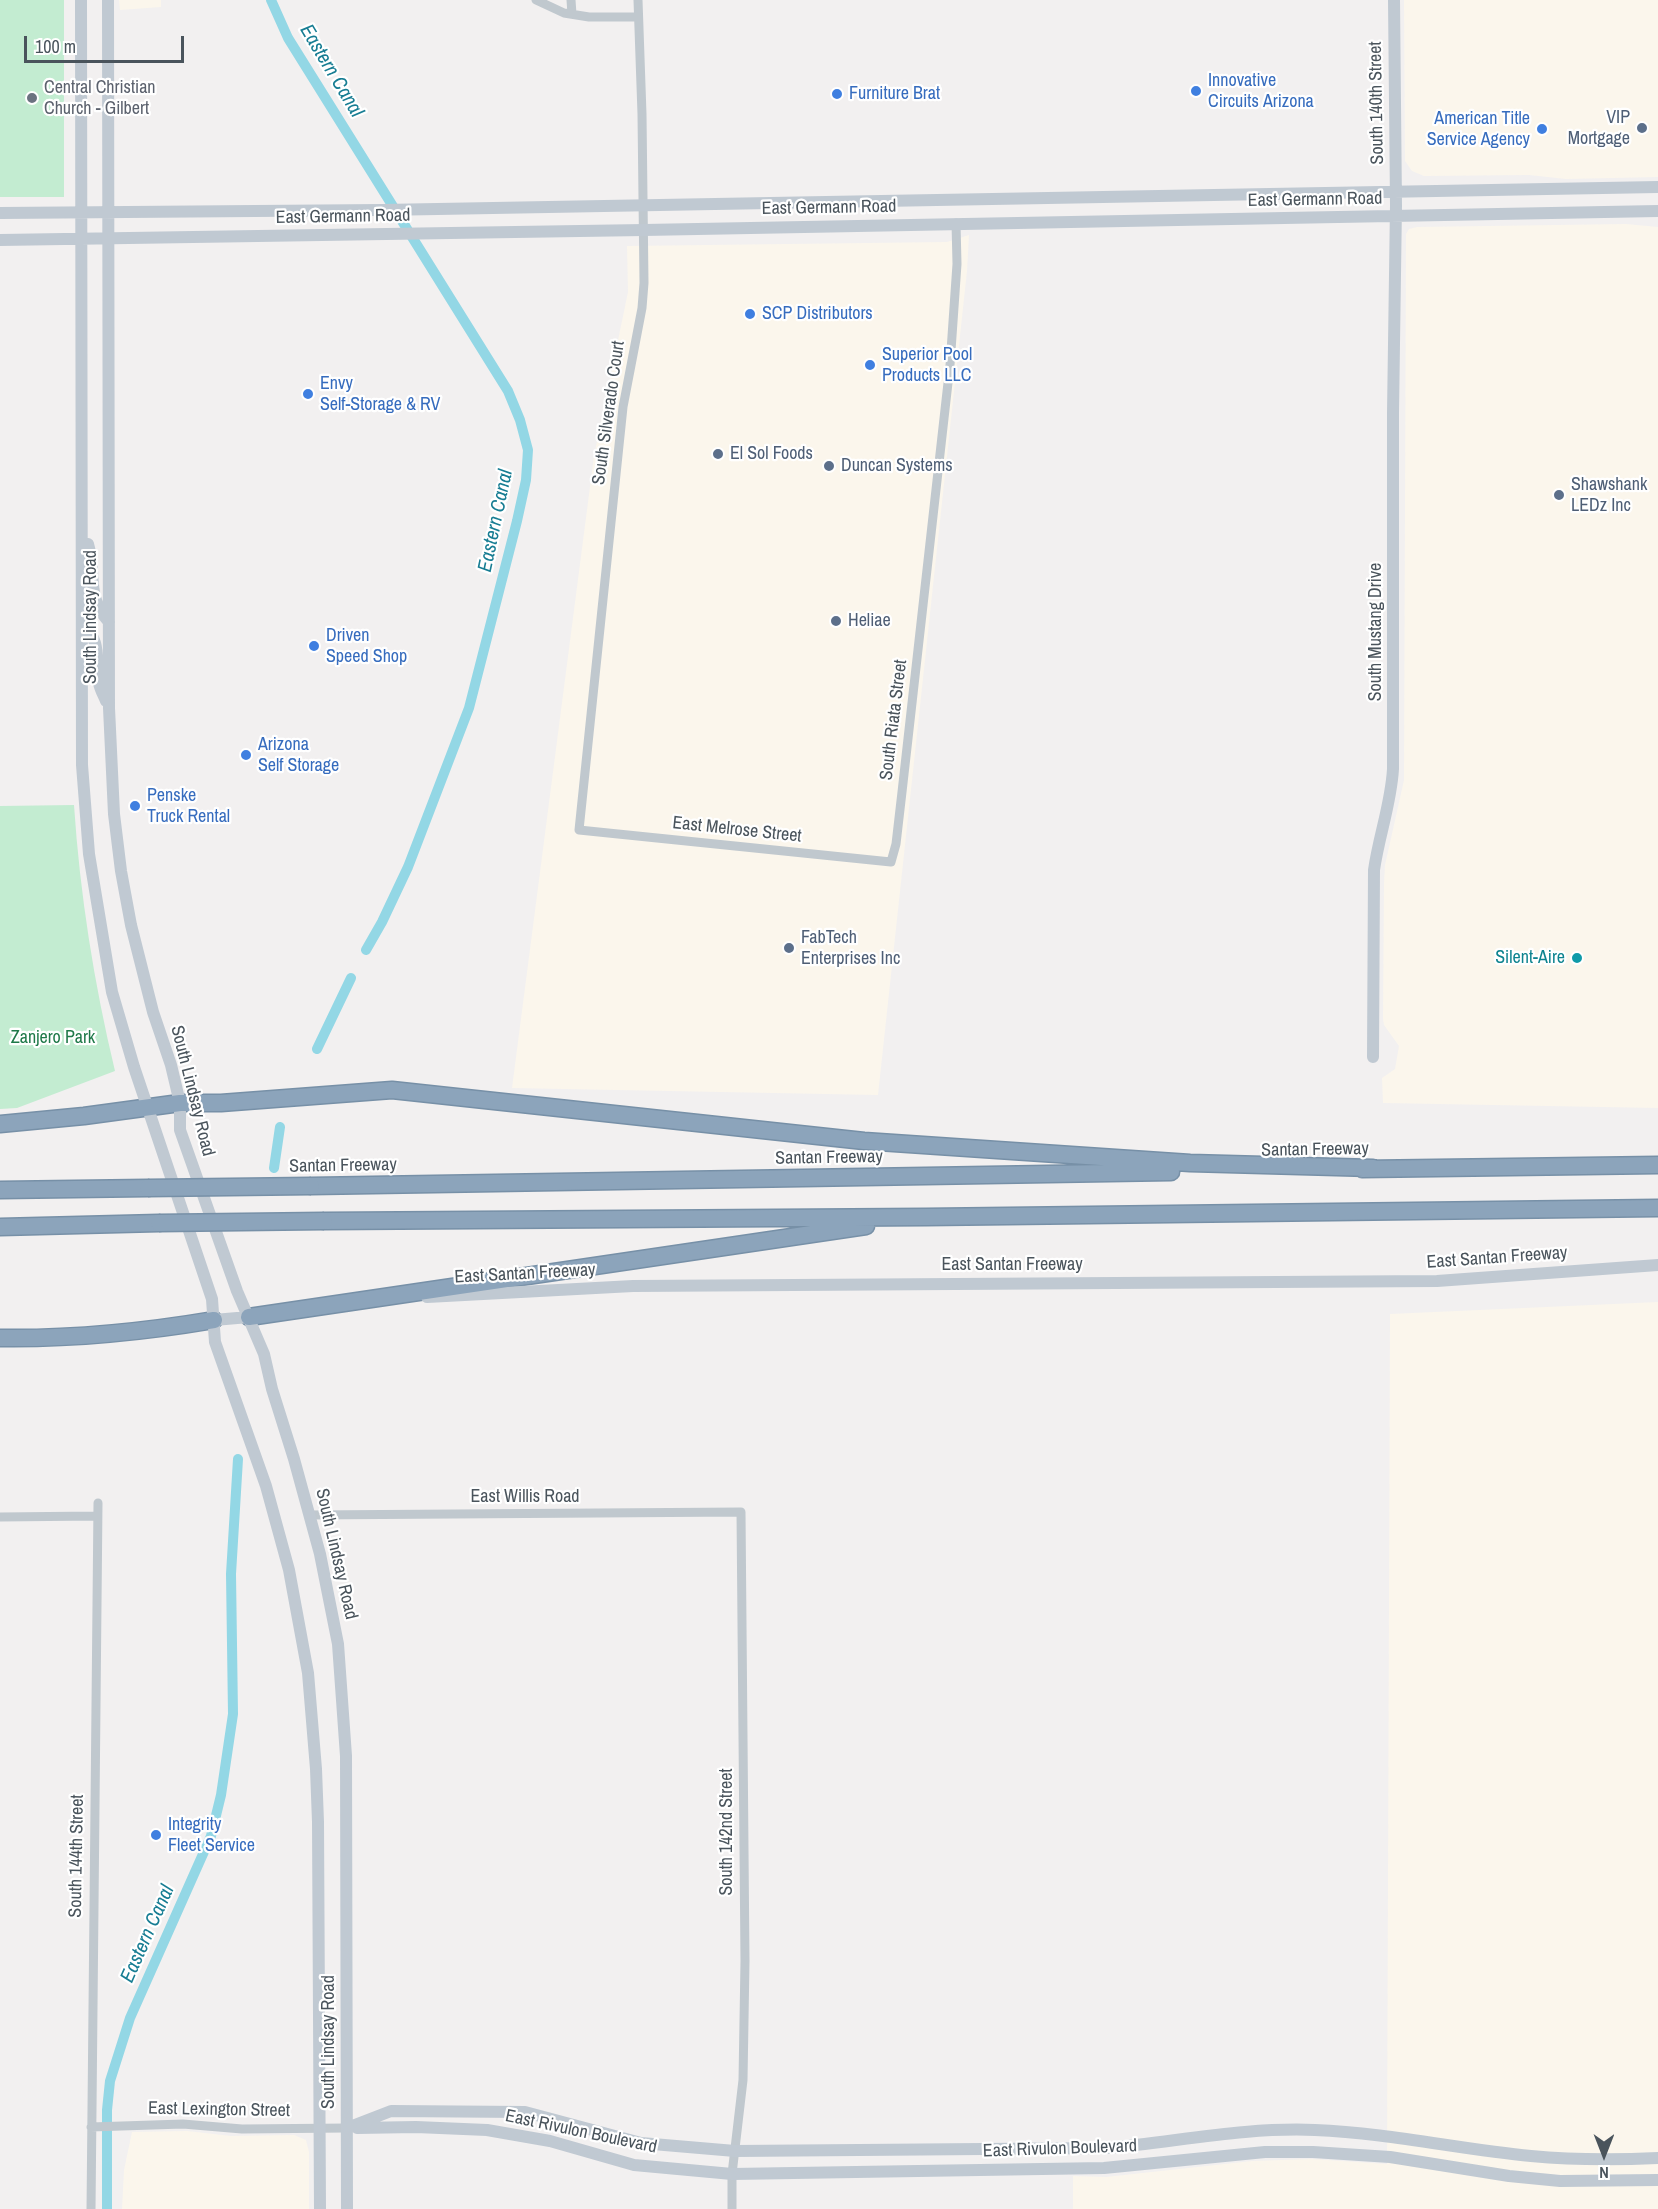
<!DOCTYPE html>
<html>
<head>
<meta charset="utf-8">
<style>
  body { margin:0 }
  #map { position:relative; width:1658px; height:2209px; overflow:hidden; background:#f2f0f0; font-family:"Archivo Narrow",sans-serif }
  canvas { display:block }
  .north { position:absolute; left:1574px; top:2125px; width:60px; height:60px; -webkit-text-stroke:4px #fff; paint-order:stroke; rotate:180deg; font-size:16px; font-weight:700; line-height:24px; text-align:center; color:#4a545c }
  .north::after { content:''; display:block; margin:auto; width:21px; height:27px; background:#4a545c; clip-path:polygon(50% 0,100% 100%,50% 72%,0 100%) }
  .scale { position:absolute; left:24px; top:36px; width:160px; height:27px; box-sizing:border-box; border:3px solid #4a545c; border-top:0; padding-left:8px; font-size:18px; line-height:21px; white-space:nowrap; color:#4a545c; -webkit-text-stroke:4px #fff; paint-order:stroke }
</style>
</head>
<body>
<div id="map">
<canvas width="1658" height="2209"></canvas>
<div class="north">N</div>
<div class="scale">100 m</div>
</div>
<script>
const context = document.querySelector('canvas').getContext('2d');
context.lineJoin = 'round';
function fill(path, color) { context.fillStyle = color; context.fill(path, 'evenodd'); }
function trace(path, color, width, dash) { context.strokeStyle = color; context.lineWidth = width; context.lineCap = dash ? 'butt' : 'round'; context.setLineDash(dash || []); context.stroke(path); }
function write(font, color, halo, rows, align = 'center') {
  context.font = font + ' "Archivo Narrow",sans-serif'; context.lineWidth = 4.5; context.setLineDash([]); context.textBaseline = 'middle'; context.strokeStyle = halo; context.fillStyle = color; for (const [text, x, y, turn = 0] of rows) {
    context.save(); context.translate(x, y); context.rotate((+turn || 0) * Math.PI / 180); context.textAlign = isNaN(turn) ? turn : align; if (halo) context.strokeText(text, 0, 0); context.fillText(text, 0, 0); context.restore();
  }
}
fill(new Path2D(`
  M119,0H161V7L120,10Z
  M1404,0H1658V177L1566,179L1529,175L1424,176L1412,171L1405,161Z
  M1626,224L1658,227V1108L1383,1103L1382,1078L1395,1069L1399,1046L1384,1025L1383,1019L1384,883L1385,865L1404,780L1406,234L1409,229L1417,227Z
  M969,235L967,271L878,1095L512,1088L594,456L628,292L627,246L947,242Z
  M1658,1302V2209H1073V2176L1106,2177L1252,2161L1312,2159L1387,2164L1390,1314Z
  M187,2131L231,2136L294,2135L306,2140L309,2152V2209H122L124,2170L132,2132Z`), '#fbf6ec');
fill(new Path2D(`
  M0,0H64V197H0Z
  M74,805C80,895 94,983 115,1071L17,1108L0,1109V806Z`), '#c3ecd1');
trace(new Path2D(`
  M271,0L288,38L508,391L520,420L528,450L526,480L517,521L469,708L408,867L382,922L366,950
  M317,1049L351,978
  M274,1168L280,1127
  M107,2209V2110L110,2081L130,2018L211,1836L221,1795L233,1714L231,1574L238,1459`), '#93d7e5', 10);
const highway = new Path2D(`
  M0,1124L84,1116L180,1103H221L392,1090L864,1141L1190,1163L1373,1168
  M1362,1169L1658,1165
  M311,1186L1171,1172
  M0,1190L148,1188
  M324,1221L926,1217L1658,1208
  M0,1227L159,1223
  M249,1317L866,1226
  M0,1338C72,1339 143,1332 214,1320`);
trace(highway, '#7790a7', 19);
trace(new Path2D(`
  M536,0L564,13L589,17H638
  M571,0L572,14
  M638,0L642,114L644,283L642,308L623,407L579,830L891,862L896,844L902,792L950,365L957,264L956,223
  M310,1515L741,1512L745,1961L743,2080L732,2174V2209
  M0,1517L97,1516
  M91,2127L183,2124L242,2129L347,2128
  M91,2209L98,1503`), '#c0c8ce', 9);
trace(new Path2D(`
  M81,0L82,765L89,854L112,992L134,1067L212,1299L215,1342L266,1486L289,1570L308,1673L316,1769L318,1822L320,2209
  M108,0L109,708L114,814L121,871L131,925L153,1012L171,1065L180,1103V1130L237,1291L264,1354L272,1389L294,1459L320,1554L338,1644L346,1756L347,2209
  M0,213L382,210L1658,187
  M0,240L644,230L1658,211
  M88,544C97,575 85,595 109,622
  M83,623C102,644 95,657 99,683C100,689 104,696 106,701
  M1373,1057L1374,870C1379,835 1391,804 1393,769V413L1396,205L1394,0
  M427,1297L633,1286L1437,1281L1658,1265
  M214,1320L249,1317
  M347,2128L391,2111L525,2112L641,2143L735,2151L1107,2148C1176,2142 1245,2127 1315,2130C1388,2133 1459,2149 1531,2156C1573,2160 1616,2160 1658,2158
  M357,2128L416,2127L487,2130L550,2141L634,2165L732,2174L1104,2168L1265,2152H1313L1390,2157L1509,2176L1560,2181L1658,2180`), '#c0c9d2', 12);
trace(highway, '#8ca4bb', 16);
const highwayBridge = new Path2D(`
  M148,1188L311,1186
  M159,1223L324,1221`);
trace(highwayBridge, '#7790a7', 19, []);
trace(highwayBridge, '#8ca4bb', 16);
for (const [x, y, r, color] of [
  [1196,91,6,"#3f7fe0"],
  [837,94,6,"#3f7fe0"],
  [32,98,6,"#6b7280"],
  [1642,128,6,"#5c6f8a"],
  [1542,129,6,"#3f7fe0"],
  [750,314,6,"#3f7fe0"],
  [870,365,6,"#3f7fe0"],
  [308,394,6,"#3f7fe0"],
  [718,454,6,"#5c6f8a"],
  [829,466,6,"#5c6f8a"],
  [1559,495,6,"#5c6f8a"],
  [836,621,6,"#5c6f8a"],
  [314,646,6,"#3f7fe0"],
  [246,755,6,"#3f7fe0"],
  [135,806,6,"#3f7fe0"],
  [789,948,6,"#5c6f8a"],
  [1577,958,6,"#0f9aa8"],
  [156,1835,6,"#3f7fe0"]
]) { const dot = new Path2D(); dot.arc(x, y, r, 0, 2 * Math.PI); context.fillStyle = color; context.fill(dot); trace(dot, '#fff', 2); }
write('18px', '#366cbe', '#fff', [
  ["Innovative",1208,81],
  ["Circuits Arizona",1208,102],
  ["Furniture Brat",849,94],
  ["American Title",1530,119,"right"],
  ["Service Agency",1530,140,"right"],
  ["SCP Distributors",762,314],
  ["Superior Pool",882,355],
  ["Products LLC",882,376],
  ["Envy",320,384],
  ["Self-Storage & RV",320,405],
  ["Driven",326,636],
  ["Speed Shop",326,657],
  ["Arizona",258,745],
  ["Self Storage",258,766],
  ["Penske",147,796],
  ["Truck Rental",147,817],
  ["Integrity",168,1825],
  ["Fleet Service",168,1846]
], 'left');
write('18px', '#5b616d', '#fff', [
  ["Central Christian",44,88],
  ["Church - Gilbert",44,109]
], 'left');
write('18px', '#4a545c', '#fff', [
  ["South 140th Street",1377,103,-91],
  ["East Germann Road",1315,200,-1],
  ["East Germann Road",829,208,-1],
  ["East Germann Road",343,217,-1],
  ["South Silverado Court",609,413,-82],
  ["South Lindsay Road",91,617,-90],
  ["South Mustang Drive",1376,632,-90],
  ["South Riata Street",894,720,-83],
  ["East Melrose Street",737,830,6],
  ["South Lindsay Road",192,1091,76],
  ["Santan Freeway",1315,1150,-1],
  ["Santan Freeway",829,1158,-1],
  ["Santan Freeway",343,1166,-1],
  ["East Santan Freeway",1497,1258,-4],
  ["East Santan Freeway",1012,1265],
  ["East Santan Freeway",525,1274,-3],
  ["East Willis Road",525,1497],
  ["South Lindsay Road",336,1554,77],
  ["South 142nd Street",727,1832,-90],
  ["South 144th Street",77,1856,-89],
  ["South Lindsay Road",329,2042,-90],
  ["East Lexington Street",219,2110,1],
  ["East Rivulon Boulevard",581,2132,12],
  ["East Rivulon Boulevard",1060,2149,-2]
]);
write('18px', '#4e5e75', '#fff', [
  ["VIP",1630,118,"right"],
  ["Mortgage",1630,139,"right"],
  ["El Sol Foods",730,454],
  ["Duncan Systems",841,466],
  ["Shawshank",1571,485],
  ["LEDz Inc",1571,506],
  ["Heliae",848,621],
  ["FabTech",801,938],
  ["Enterprises Inc",801,959]
], 'left');
write('18px', '#0d838f', '#fff', [
  ["Silent-Aire",1565,958]
], 'right');
write('18px', '#1f7949', '#fff', [
  ["Zanjero Park",53,1038]
]);
write('italic 20px', '#177d93', '#fff', [
  ["Eastern Canal",331,71,59],
  ["Eastern Canal",496,521,-78],
  ["Eastern Canal",148,1934,-66]
]);
</script>
</body>
</html>
